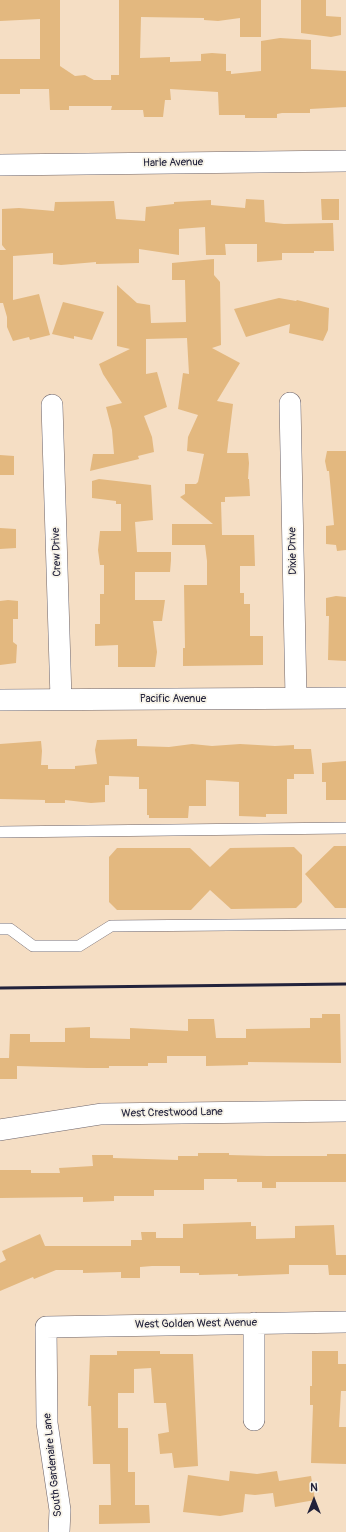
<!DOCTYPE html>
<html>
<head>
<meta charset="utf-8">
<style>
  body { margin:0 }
  #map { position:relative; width:346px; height:1532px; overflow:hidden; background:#f5dec4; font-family:Pangolin,sans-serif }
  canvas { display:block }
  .north { position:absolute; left:294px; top:1480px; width:40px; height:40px; -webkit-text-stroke:3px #f7f3e8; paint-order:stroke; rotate:0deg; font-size:11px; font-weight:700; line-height:16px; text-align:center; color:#22223b }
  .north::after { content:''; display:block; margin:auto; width:14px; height:18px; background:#22223b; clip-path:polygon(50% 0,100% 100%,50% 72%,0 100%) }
</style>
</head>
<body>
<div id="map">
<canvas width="346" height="1532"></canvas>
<div class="north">N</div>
</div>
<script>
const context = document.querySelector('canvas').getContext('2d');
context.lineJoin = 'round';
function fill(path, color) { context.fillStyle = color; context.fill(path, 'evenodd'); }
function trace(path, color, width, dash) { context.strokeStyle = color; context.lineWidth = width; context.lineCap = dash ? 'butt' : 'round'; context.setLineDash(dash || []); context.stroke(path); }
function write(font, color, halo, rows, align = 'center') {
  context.font = font + ' Pangolin,sans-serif'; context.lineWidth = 3.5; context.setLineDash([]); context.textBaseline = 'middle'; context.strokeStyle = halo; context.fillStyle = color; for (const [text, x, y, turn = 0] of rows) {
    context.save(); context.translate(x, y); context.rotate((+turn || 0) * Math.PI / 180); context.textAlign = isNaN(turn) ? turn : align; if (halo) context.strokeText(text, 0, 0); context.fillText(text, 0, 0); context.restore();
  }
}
fill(new Path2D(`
  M0,0H60V66L75,76L85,75L94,80H111V75H119V0H261V37H240V18L218,21L204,20V18L141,17L140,58L170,57V62L201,61V54L212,53L226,54V71H231V74L261,71V41L280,38L311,40V69L346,71V107L310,109V113H282L277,114V118H245V115H219L218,92L170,89L171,100H165L163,117H144L143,110H111L112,106H69V110H50L49,89H20V94H0V59H40V19L0,21Z
  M301,0H326V16L341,17V35L331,37L301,33Z
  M246,199L264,200L265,222L284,224L333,223L334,251H314V253H282V260L257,262V244H225L226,255H206L205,227L179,229V255L139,249V263L96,264V262L61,265L53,264V253L13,256V300L39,294L50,335L30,340L29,337L13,341L7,327V317L3,303H0V250H6L2,245V209L19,208L54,211L55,202L114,201L116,219L145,221L146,207L174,204V202L211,200V205L245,208Z
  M321,199H339V220H322Z
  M214,259V275L220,282L221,345L212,348L240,363L217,401L233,404L227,453H248L249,463L248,479H249L250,496L225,497V502H221L222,535H254L255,566H240V593H244V604H250V636H263V665L183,666V648H185L184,585H207V561L205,545H172V524H213L180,497L185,494V484H196L198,482L204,454L187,451L188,437L198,415L178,409L183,373L189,374L187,338L146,339V374L157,372L167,407L144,416L152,437L154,452L138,456L139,459L90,471L93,454H114L112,430L106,407L122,403L103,374L99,364L130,349L117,346V285L137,303L150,305L151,323L186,322L185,280H172V263Z
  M279,298L296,301L297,300L329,308L328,330L323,341L289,333L290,324L246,337L234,309Z
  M63,302L104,312L92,340L74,336V339L52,334Z
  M327,451H346V550L337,551L336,545L326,544V526L334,525L329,471H327L325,461Z
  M0,455L14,456V475H0Z
  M99,479L151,485L153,520L135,522L137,552H171V560L170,572H135V600H165L162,621H153L157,652L155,667H118V645L95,646V624H100V594H104V565H100L98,550L100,531H121V504H116V501L92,498V481Z
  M0,528L16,529V548L0,549Z
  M336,596L346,597V661L328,660L329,616H326V598Z
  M8,600L18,601V619H13V642L17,645L16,663L0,665V601Z
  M137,739V746L169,747L192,744L212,746L240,744L275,746L294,745V749H311L314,774H294V779H287V814H266V817L239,816V782L206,780V806H189L188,818H149V815H147V789H139V777L109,776V785H105V802L91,803L65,800V803H45V800L0,799V744L41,741L42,751L41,765H48V769H75V766L97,764L95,750L97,740Z
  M346,761V800H326V782H322V763Z
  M334,846H346V908H335L305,874Z
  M294,847L302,855V902L296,908L231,909L210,890L191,910H117L109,902V857L117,848H190L210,867L230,848Z
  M322,1014H340L341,1063L248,1062V1065L206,1066V1056H167V1063H148V1066H109V1068H87L17,1066V1079H0V1058H9L10,1034H30V1042H65V1028L90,1027V1038L130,1039V1028L188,1031V1019H214L216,1038H246V1029L310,1028V1018H322Z
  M198,1153H229V1155L267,1156H327V1154H346V1182H276V1188H262V1182H237V1179H204V1190H154V1196H114V1201L83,1202V1197L0,1198V1170H31V1173H60L59,1168L93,1166L92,1155H113V1158L178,1160V1156H198Z
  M251,1222V1226H256V1239L295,1238V1226L334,1225L336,1255H346V1275H329L328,1265H289V1274L238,1276V1274L199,1275V1273H180V1266H152L140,1267V1278H121V1272L83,1273V1270H56L34,1279L33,1277L0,1291V1263L6,1260L2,1251L40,1234L45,1246H131V1240H142L141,1232H156V1238H183V1224Z
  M117,1351H160V1354H193L198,1466L174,1468L172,1453L160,1454L158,1434L169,1432L166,1403H154L151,1368L134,1369V1393H118V1428H128V1472H135V1505H149L150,1523L99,1524V1505H111L110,1464H93L91,1406H88L90,1355H117Z
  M312,1351H338V1364H346V1391H341L339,1427H346V1464L311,1463L313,1405H310V1386H312Z
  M230,1471L257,1474L277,1471L279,1481L311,1476L315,1500L275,1507L273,1493L255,1495L245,1494L243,1512L220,1516L183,1512L188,1475L229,1481Z`), '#e3b87f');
const service = new Path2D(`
  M0,832L346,828
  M0,929H10L33,946H79L111,926L346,924`);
const minor = new Path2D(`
  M0,165L346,161
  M290,403L296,698
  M52,405L61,699
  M0,700L346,698
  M0,1130L101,1114L346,1111
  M254,1323V1420
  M59,1532L60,1510L47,1423L46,1327L346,1322`);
trace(service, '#6c646b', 12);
trace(minor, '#6c646b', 22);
trace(service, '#fff', 11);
trace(minor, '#fff', 21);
trace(new Path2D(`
  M0,988L346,984`), '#22223b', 3);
write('11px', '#22223b', '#f7f3e8', [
  ["Harle Avenue",173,163,-1],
  ["Dixie Drive",293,551,-91],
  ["Crew Drive",57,552,-92],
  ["Pacific Avenue",173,699],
  ["West Crestwood Lane",172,1113,-1],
  ["West Golden West Avenue",196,1324,-1],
  ["South Gardenaire Lane",53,1465,-96]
]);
</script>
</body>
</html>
